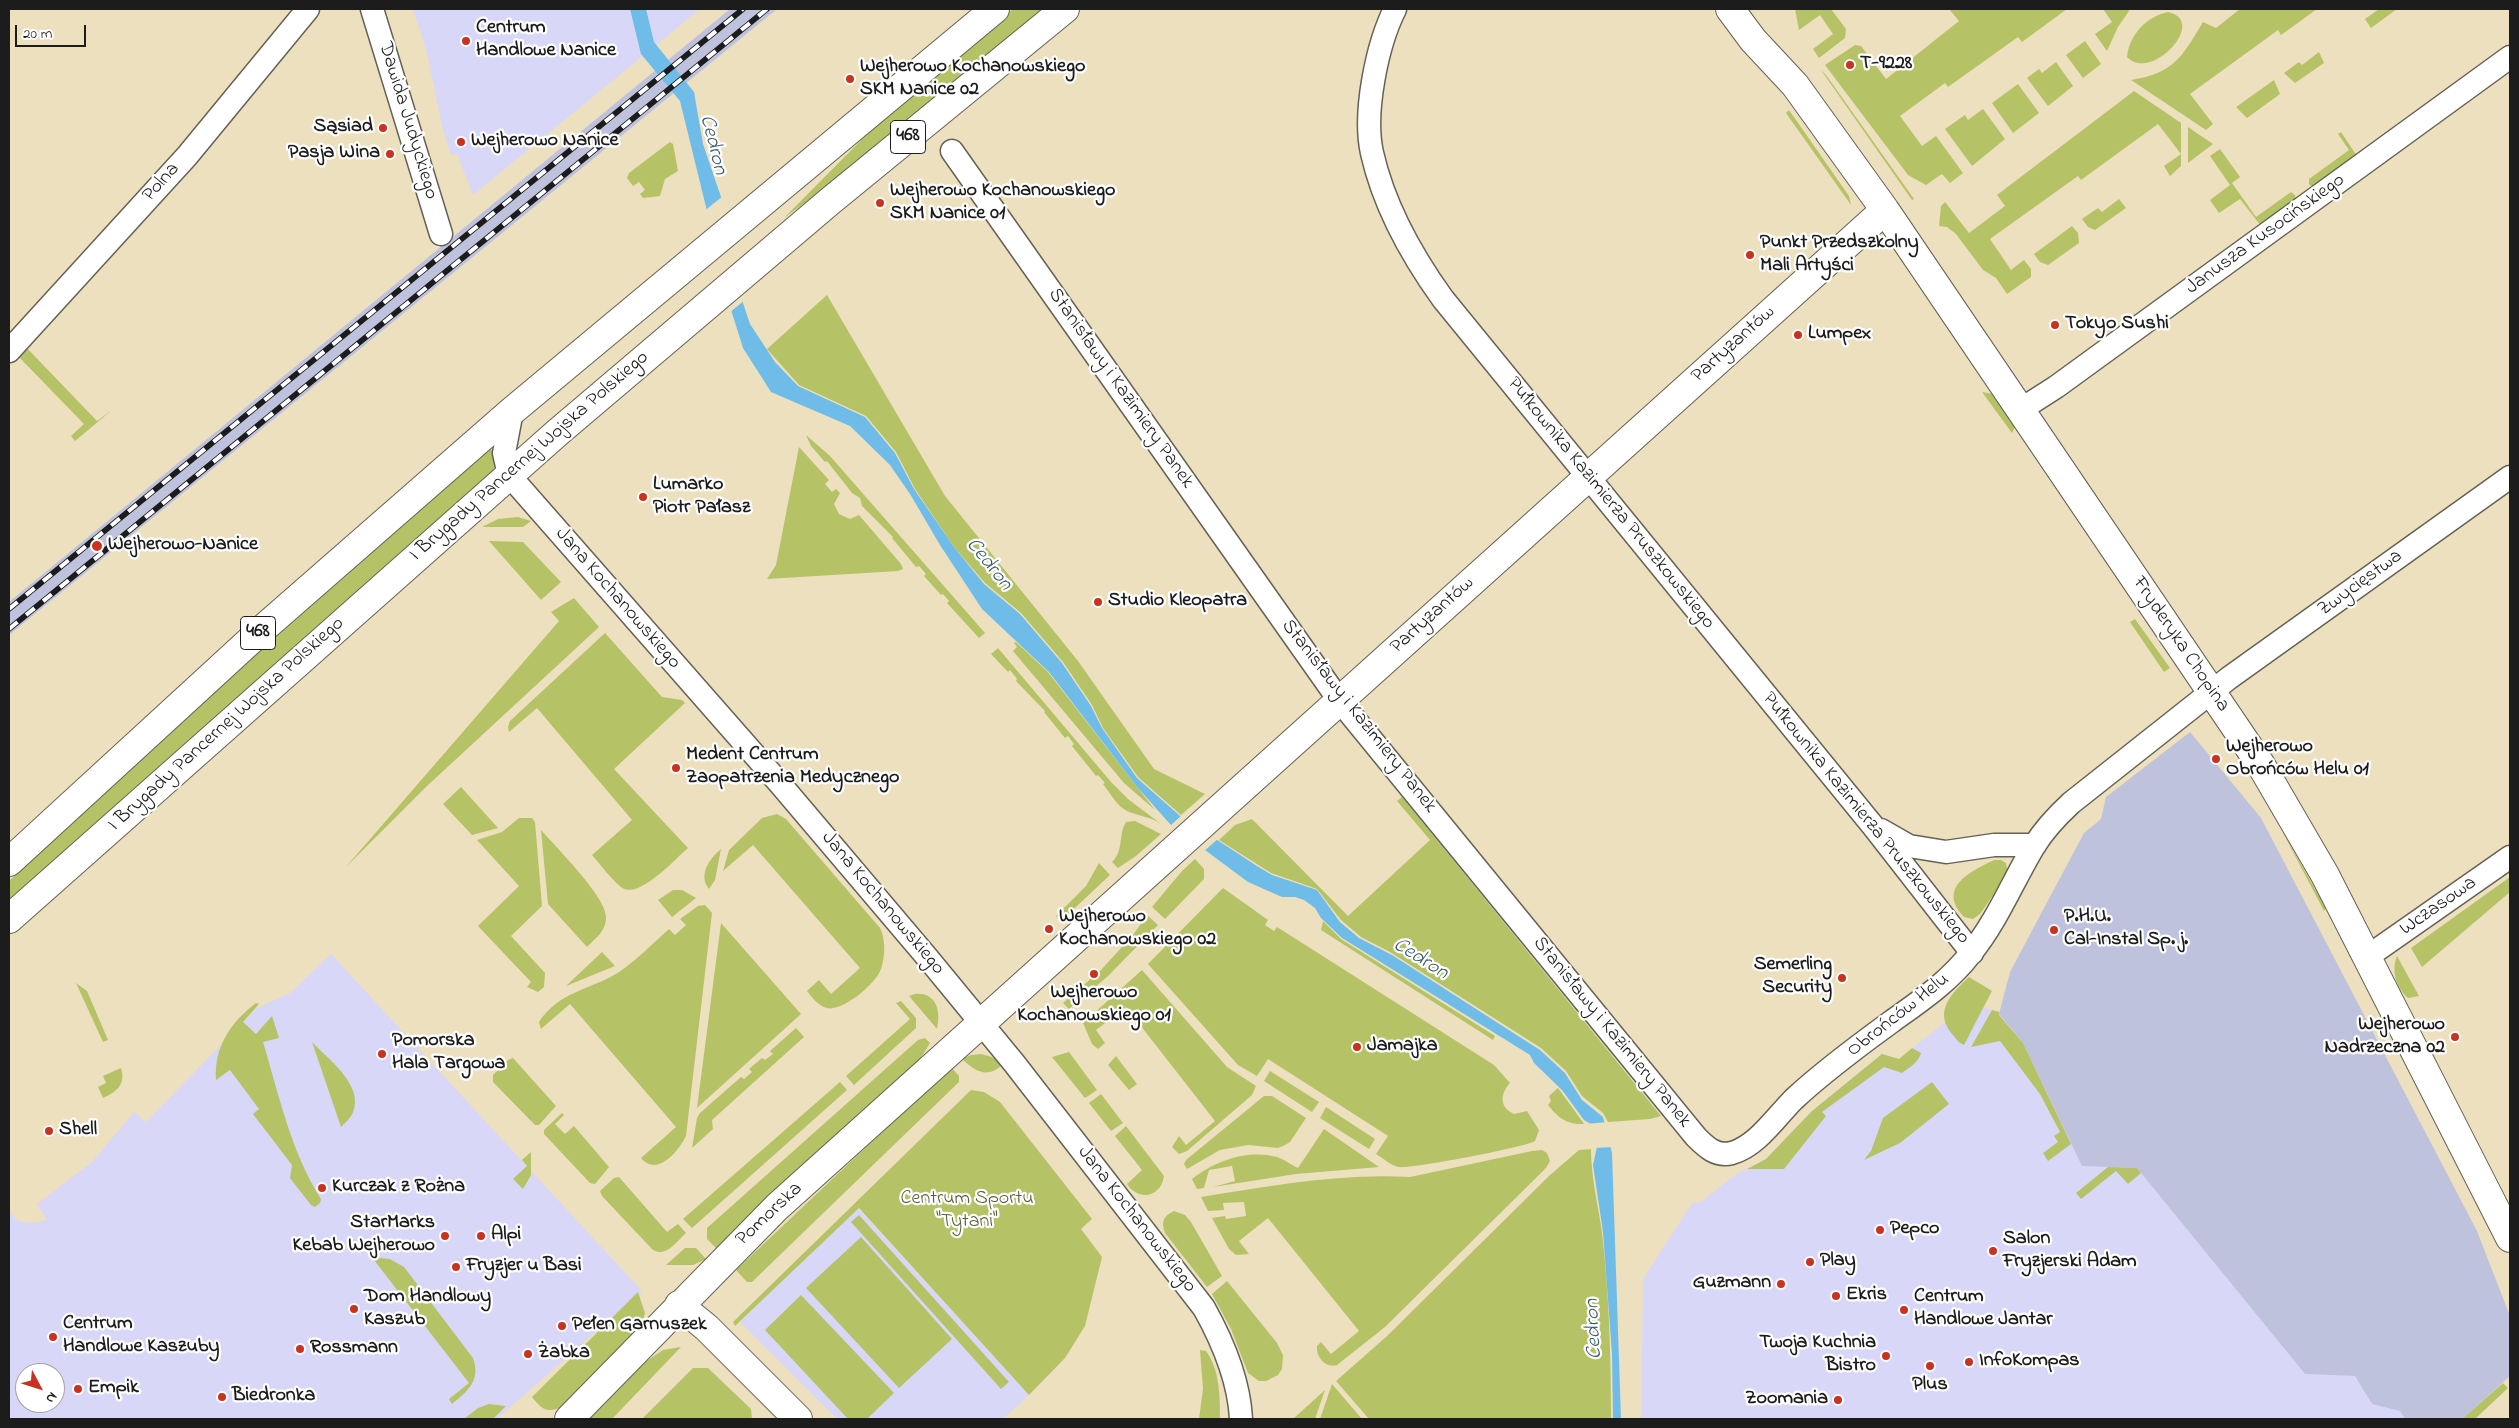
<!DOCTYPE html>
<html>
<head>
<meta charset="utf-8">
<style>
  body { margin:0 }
  #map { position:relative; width:2519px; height:1428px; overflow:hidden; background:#ece0bf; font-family:"Indie Flower",sans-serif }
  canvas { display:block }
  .frame { position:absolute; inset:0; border:10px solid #1c1c1c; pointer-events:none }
  .north { position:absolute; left:15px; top:1363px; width:50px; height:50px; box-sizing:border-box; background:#fff; border:1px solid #a4a4a4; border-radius:50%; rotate:130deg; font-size:14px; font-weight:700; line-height:20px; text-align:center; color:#1c1c1c }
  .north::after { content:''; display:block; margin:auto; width:18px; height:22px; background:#c8321e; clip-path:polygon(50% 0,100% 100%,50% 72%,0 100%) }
  .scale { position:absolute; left:15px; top:25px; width:71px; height:22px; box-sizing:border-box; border:2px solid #1c1c1c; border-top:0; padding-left:6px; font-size:15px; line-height:18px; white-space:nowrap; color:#1c1c1c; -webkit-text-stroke:4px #fff; paint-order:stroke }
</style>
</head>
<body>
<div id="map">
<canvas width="2519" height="1428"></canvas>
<div class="frame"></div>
<div class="north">N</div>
<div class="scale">20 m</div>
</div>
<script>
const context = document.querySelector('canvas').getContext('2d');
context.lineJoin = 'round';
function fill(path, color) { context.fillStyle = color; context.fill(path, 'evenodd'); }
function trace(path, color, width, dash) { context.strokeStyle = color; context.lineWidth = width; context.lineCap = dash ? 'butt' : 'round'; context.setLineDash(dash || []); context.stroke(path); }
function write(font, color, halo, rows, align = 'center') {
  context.font = font + ' "Indie Flower",sans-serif'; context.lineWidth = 4.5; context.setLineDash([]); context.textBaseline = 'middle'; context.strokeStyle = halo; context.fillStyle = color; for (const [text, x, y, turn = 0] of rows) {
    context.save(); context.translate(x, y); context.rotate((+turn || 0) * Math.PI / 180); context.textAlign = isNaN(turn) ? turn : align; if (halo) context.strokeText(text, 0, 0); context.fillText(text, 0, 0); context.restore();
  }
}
fill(new Path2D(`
  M413,9H700L473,195L457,154L451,155L443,130L426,49Z
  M331,954L642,1291L497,1419H9V1212L18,1221L32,1223L47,1220L37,1204L92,1162L134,1112L146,1122L257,1008L290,993ZM25,1373H55V1403H25Z
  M1969,1003L1999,1012V1015L2023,1043L2082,1165L2137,1168L2305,1374L2355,1376L2372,1403L2400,1411L2405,1419H1641L1643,1279L1692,1203L1701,1202L1735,1175L1766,1159L1812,1111L1882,1054L1899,1059Z
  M858,1208L1029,1395L1003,1419H837L740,1322Z`), '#d8d7f8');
fill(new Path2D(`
  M730,9H777L9,635V602Z
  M2190,732L2261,818L2477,1231L2510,1316V1376L2462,1419H2405L2400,1411L2372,1404L2355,1376L2305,1374L2137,1168L2082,1166L2023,1043L1999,1014L2010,972L2084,833L2101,819L2106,797Z`), '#bfc2dd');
fill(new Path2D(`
  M1013,9H1044L839,178L784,218L893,108Z
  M1795,9H1831L1846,29L1845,38L1819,58L1813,49L1833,34L1820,15L1799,30Z
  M1949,9H2067L2022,42L2018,37L1948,87L1945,83L1900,116L1922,146L1936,136L1963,173L1950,183L1942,174L1926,185L1908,175L1825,65L1855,45L1861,46L1886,79L1959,21Z
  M2103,9H2128L2129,11L2118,27L2107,51L2095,34L2112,22Z
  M2240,9H2317L2281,35L2278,30L2190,94L2213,124L2206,130L2131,80C2174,73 2182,57 2203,22L2216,28Z
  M2379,9H2397L2371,28L2365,19Z
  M2168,12C2209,21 2151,83 2127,57C2129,35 2147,16 2168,12Z
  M2085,41L2101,64L2083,78L2066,55Z
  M2319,52L2324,63L2295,83L2284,73L2299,62L2302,65Z
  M2056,62L2073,86L2048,106L2027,78L2039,69L2042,73Z
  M1821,70L1826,75L1914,199L1912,200Z
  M2274,80L2280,94L2247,118L2236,107Z
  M2018,84L2039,113L2013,133L1992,103Z
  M2134,91L2181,123V166L2170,176L2164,166L2181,154L2158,124L2081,180L2078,176L1990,239L2011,270L2024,260L2031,269V277L2007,294L1996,278L1983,270L1956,234L1947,227L1939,226L1941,206L1945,202L1969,233L2005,206L1997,195Z
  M1983,109L2005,139L1972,166L1945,129L1965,115L1968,120Z
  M1789,110L1849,196L1851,205L1786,113Z
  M2188,127L2213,144L2188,163Z
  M2341,132L2357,156L2312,187L2309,184V179L2349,150L2338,134Z
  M670,142L673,144L678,171L665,179L660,196L643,198L640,194L645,190L639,182L633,186L627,178L629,173Z
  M2220,149L2240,177L2232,183L2256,217L2291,192L2295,195L2296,200L2261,226L2240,199L2219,213L2210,200L2230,185L2210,156Z
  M2119,199L2126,208L2095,230L2088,227L2082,219L2098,208L2102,212Z
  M2072,226L2078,233L2079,243L2048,265L2040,262L2034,254Z
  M827,295L945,496L1078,661L1154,769L1205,794L1181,815L1138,777L1103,728L1092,705L1063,662L1021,613L985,583L954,547L915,489L896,452L866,416L799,385L767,349Z
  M23,344L97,421L112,410L75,441L71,436L84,424L16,354Z
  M1982,392L1993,394L1996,397L2015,427L2012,433Z
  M806,435L830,456L985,633L979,638L947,603L949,601L943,594L941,595L924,576L926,574L919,566L916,567L892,538L893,537L862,506L860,498L852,493L827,461L825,462L811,446Z
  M799,447L829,480L825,484L832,492L836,489L840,493L834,504L839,514L850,519L859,515L901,564L903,569L898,571L767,579L776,565Z
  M490,449L494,452V471L265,673L9,907V881L251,659Z
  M518,517L531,521L523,527H482L498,519Z
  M489,541L523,542L561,582L541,600Z
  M574,598L599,627L427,786L345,868L559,621L551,612Z
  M2135,619L2170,668L2164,672L2130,622Z
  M605,633L662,697L682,700L685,703L614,769L688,848C675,859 638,901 621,887C610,878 601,865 592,855L632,820L537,708L509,732L508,727L510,721Z
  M1016,642L1048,672L1155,810L1124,783L1013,651L1017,647L1014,643Z
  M998,648L1111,782L1128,799L1161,824C1149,816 1138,816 1127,811C1117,806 1110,793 1103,784L1105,783L1098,775L1096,776L1072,746L1074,744L1068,736L1065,738L1044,712L1045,711L1016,681L1017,679L1010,670L1008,672L991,654Z
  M461,787L498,828L472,835L443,804Z
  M1402,797L1661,1116L1650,1119L1608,1122L1603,1113L1582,1096L1566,1071L1541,1048L1390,952L1361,937L1341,920L1317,889L1271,873L1219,840L1235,825L1252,819L1348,916L1430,840L1397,801Z
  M777,814L786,819L880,928C886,940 885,957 881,969C876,984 842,1012 827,1008C818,1006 812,997 807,991L819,980L831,994L860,968L753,845L723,871L729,850L762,818Z
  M519,818H532L535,822L542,906L511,936L545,973L544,987L538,992L527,987L531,982L478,926L519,886L477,840L502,832Z
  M1135,821L1161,834L1136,856L1118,868L1112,862C1124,850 1118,835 1126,822Z
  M541,830C556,847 605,896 606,916C607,930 596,938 587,947L548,904Z
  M2283,833L2326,908L2324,911Z
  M721,849L715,880L709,889C698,875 709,859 721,849Z
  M1195,859L1204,869V879L1165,919L1152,907L1182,871Z
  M1994,860H2001L2006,863L2008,874L1980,914L1973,919L1964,917C1937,888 1969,872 1994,860Z
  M1099,863L1110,875L1061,921L1056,916L1086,886Z
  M2510,877V892L2422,967L2411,948Z
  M1223,888L1268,920L1265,925L1274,931L1277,927L1494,1065L1510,1083C1500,1094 1499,1107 1514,1114L1527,1111L1539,1130L1535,1141C1526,1147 1412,1169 1399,1167C1391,1166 1383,1158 1376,1154L1388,1136L1385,1134L1268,1059L1257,1076L1238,1065L1148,964Z
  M673,890H682L696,898L672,917L658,900Z
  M705,905L712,913L686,1136C678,1152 657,1177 641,1158L676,1127L570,1004L541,1029L539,1022C559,991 591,990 619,972C637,960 653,943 669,929L675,935L686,925L680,919L698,906Z
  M1147,915L1158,925L1107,977L1069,1009L1063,1003L1101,970L1133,935Z
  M1323,921L1341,939L1495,1036L1493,1040L1321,930Z
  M721,923L801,1014L697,1108Z
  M602,952L615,966L566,986Z
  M2397,956L2419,996L2408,998C2396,987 2391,971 2397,956Z
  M1142,970L1227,1067L1256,1086L1252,1095L1187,1151L1179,1154L1172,1147L1179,1136L1186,1145L1215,1121L1126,1007L1096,1030L1105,1043L1098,1049L1092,1044L1083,1023Z
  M1969,977L1992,991L1964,1045C1958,1043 1956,1038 1952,1034C1933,1011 1952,993 1969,977Z
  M76,983L87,991L108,1040L103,1042Z
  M915,994C937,992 941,1012 937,1029L909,996Z
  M901,1001L916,1018V1028L854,1085L846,1076L910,1019L896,1003Z
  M256,1003L259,1004L243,1022L256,1034L272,1016L279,1038L263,1042C279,1095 291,1152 321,1199L320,1203L315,1207L311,1205L290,1178L292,1165L253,1114L259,1109L230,1070L216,1080C214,1047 230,1023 256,1003Z
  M1992,1010L1999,1012V1015L2023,1043L2071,1144L2048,1161L2043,1153L2058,1142L2054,1136L2060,1132L2040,1094L2000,1041L1971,1047Z
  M796,1028L804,1037L712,1120L713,1129L692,1148L697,1118L700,1113L741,1077L744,1079L752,1072L749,1069L762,1058L765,1060L773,1054L770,1051Z
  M925,1038L930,1043L919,1061L718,1250L707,1239V1228L918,1040Z
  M312,1042C328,1059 364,1085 353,1112C351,1118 345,1123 341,1127Z
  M1912,1048L1921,1053C1918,1063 1910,1067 1902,1073L1884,1067L1822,1112L1826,1116L1784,1169H1747L1766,1159L1812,1111L1882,1054L1899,1059Z
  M1069,1052L1097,1090L1085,1098L1052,1057Z
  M981,1054L992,1057L1002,1065C987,1079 975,1071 962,1059L971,1055Z
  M1116,1056L1137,1084L1129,1090L1108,1065Z
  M513,1058L556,1106L539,1125H535L493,1082V1075L508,1060Z
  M951,1067L959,1076V1082L752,1282H747L736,1270Z
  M121,1068C126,1084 117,1092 103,1098L98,1087L106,1083L103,1076Z
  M1270,1071L1319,1102L1312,1112L1264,1081Z
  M840,1082L847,1090L692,1228L683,1219Z
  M1932,1082L1949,1104L1900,1143L1864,1160L1871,1151L1883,1118Z
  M1558,1088L1582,1121L1584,1124C1567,1125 1558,1118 1548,1105L1551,1101L1549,1096Z
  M971,1090L984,1092L1000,1102L1092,1219L1081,1229L1102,1257L1085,1326L1065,1358L1029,1395L859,1208L735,1326L733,1322Z
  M1101,1094L1123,1123L1111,1131L1089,1103Z
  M1264,1096H1272L1306,1118L1290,1142L1285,1145L1278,1148L1248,1145L1220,1150L1187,1169L1184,1164L1186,1160Z
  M1326,1107L1375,1139L1369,1149L1320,1118Z
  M562,1113L564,1115L555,1124L565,1134L574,1126L609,1167L595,1184L590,1183L544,1134V1130Z
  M1126,1126L1164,1176C1161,1197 1139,1202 1127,1184L1142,1170L1115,1136Z
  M1324,1129L1379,1167L1296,1174L1213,1187L1235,1181L1232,1166L1209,1170L1204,1188L1197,1189L1192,1179C1215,1161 1247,1149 1277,1157C1284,1159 1291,1165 1298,1168Z
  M1591,1149C1591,1177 1598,1205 1602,1232C1609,1294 1611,1357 1611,1419H1369L1336,1381L1386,1337L1549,1176L1579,1150Z
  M1532,1151L1542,1150L1547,1153L1550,1161L1546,1168L1385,1327L1337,1365C1326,1368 1316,1358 1317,1346L1321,1342L1331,1354L1359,1331L1268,1218L1239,1241L1249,1254L1236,1255L1229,1249L1212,1218L1225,1216L1226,1219L1246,1216L1244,1202L1223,1203L1224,1210L1208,1211L1201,1197C1270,1186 1340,1173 1410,1177Z
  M531,1152V1175L523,1189L513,1179L527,1166L522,1160Z
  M2108,1167L2137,1168L2141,1173L2128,1184L2116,1171L2081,1199L2076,1193Z
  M619,1177L667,1232L678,1224L686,1233C676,1242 665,1259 652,1249L602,1196L600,1191L614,1178Z
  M1174,1211L1185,1215L1191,1222L1222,1276L1207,1287L1165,1233C1161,1222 1163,1216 1174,1211Z
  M859,1215L1009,1382L1001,1389L851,1222Z
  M861,1237L952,1339L899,1388L806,1288Z
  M685,1248H696L706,1259L693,1265H666Z
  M380,1258L390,1259L404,1267L473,1358C481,1380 468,1391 452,1404L449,1399L469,1383L374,1260Z
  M1227,1281L1277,1343L1283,1355L1282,1369L1278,1375L1266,1381H1259L1248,1373L1231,1329L1212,1294Z
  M638,1292L645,1313L641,1327L564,1406C548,1414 542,1410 532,1397Z
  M801,1295L894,1393L867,1419H848L765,1330Z
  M681,1347L612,1419H588L645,1362L663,1350Z
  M1200,1350L1206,1351C1220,1370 1220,1397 1220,1419H1199L1203,1389Z
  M693,1368H708L751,1409L752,1419H642Z
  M2503,1383L2508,1388L2475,1419H2462Z
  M1332,1384L1362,1419H1320Z
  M1325,1390L1315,1419H1293Z
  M489,1404L506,1406L493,1419H464L478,1408Z`), '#b5c366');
fill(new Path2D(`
  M630,9H646L654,42L694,92L703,144L721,197L743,303L750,324L775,362L798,386L865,417L895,453L914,489L954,547L984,584L1020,614L1062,663L1091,706L1102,728L1137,778L1179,815L1257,866L1272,875L1317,890L1340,922L1359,938L1392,955L1540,1050L1565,1073L1582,1100L1603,1117L1612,1153L1621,1419H1613L1612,1354L1603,1232L1593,1165L1598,1142L1596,1127L1584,1120L1562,1090L1534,1063L1530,1055L1342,938L1321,918L1315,908L1304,900L1295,897H1282L1248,882L1170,824L1138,788L1049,672L982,609L940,545L910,494L890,465L850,426L771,392L743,348L732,313L680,101L641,54Z`), '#70bce9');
fill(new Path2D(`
  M723,196L745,300L729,313L703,212Z
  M1183,814L1219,838L1203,852L1169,827Z
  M1608,1122L1614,1147L1595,1148L1594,1129L1586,1124Z`), '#ece0bf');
const street = new Path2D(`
  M372,9L441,234
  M1395,9C1377,45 1363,113 1372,153C1384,206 1412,256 1443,299L1873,826L1972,953
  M952,151L1339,700L1696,1137C1706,1147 1716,1157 1732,1153C1757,1146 1776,1117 1794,1099C1824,1071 1858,1046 1891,1022C1920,1001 1949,982 1971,953C1997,921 2013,881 2034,846C2044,830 2057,816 2071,803L2229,678L2510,477
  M9,351L187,156L308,9
  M2020,410L2056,387L2510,57
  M512,411L504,453L509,475L781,785L926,956L1014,1063L1204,1308C1223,1342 1239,1379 1241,1419
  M1881,830L1909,846L1946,852L1994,845H2035
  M2367,957L2510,857`);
const secondary = new Path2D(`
  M1730,9L1753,40L1795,85L1885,210L2261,765L2325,875L2510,1238
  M679,1305L707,1328L798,1419
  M569,1419L777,1207L1885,210`);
const primary = new Path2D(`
  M9,862L266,626L512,411L995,9
  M9,919L557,433L829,202L1065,9`);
trace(street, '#656155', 25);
trace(secondary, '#656155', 30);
trace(primary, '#656155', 30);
trace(street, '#fff', 22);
trace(secondary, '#fff', 28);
trace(primary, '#fff', 28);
const rail = new Path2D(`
  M9,609L743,9
  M9,629L767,9`);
trace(rail, '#1c1c1c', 5.5);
trace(rail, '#fff', 4, [11]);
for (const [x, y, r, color] of [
  [466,41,5,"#c8321e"],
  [1850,65,5,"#c8321e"],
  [850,79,5,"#c8321e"],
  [383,128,5,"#c8321e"],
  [461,142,5,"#c8321e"],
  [390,154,5,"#c8321e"],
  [880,203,5,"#c8321e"],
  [1750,255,5,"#c8321e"],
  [2055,325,5,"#c8321e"],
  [1798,335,5,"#c8321e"],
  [643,497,5,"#c8321e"],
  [97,546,6,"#c8321e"],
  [1098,602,5,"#c8321e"],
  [2216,759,5,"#c8321e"],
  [676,768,5,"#c8321e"],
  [1049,929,5,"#c8321e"],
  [2054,930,5,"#c8321e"],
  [1094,974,5,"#c8321e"],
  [1842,978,5,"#c8321e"],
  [2455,1037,5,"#c8321e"],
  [1357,1047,5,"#c8321e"],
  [382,1054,5,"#c8321e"],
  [49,1131,5,"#c8321e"],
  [322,1188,5,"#c8321e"],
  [1880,1230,5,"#c8321e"],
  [445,1236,5,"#c8321e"],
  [481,1236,5,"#c8321e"],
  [1993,1251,5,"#c8321e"],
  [1810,1262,5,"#c8321e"],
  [456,1267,5,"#c8321e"],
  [1781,1284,5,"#c8321e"],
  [1836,1296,5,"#c8321e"],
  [354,1309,5,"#c8321e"],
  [1904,1310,5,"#c8321e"],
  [562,1326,5,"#c8321e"],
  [53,1337,5,"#c8321e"],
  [300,1349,5,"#c8321e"],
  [528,1354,5,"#c8321e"],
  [1886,1356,5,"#c8321e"],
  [1969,1362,5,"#c8321e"],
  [1930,1366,5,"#c8321e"],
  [78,1389,5,"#c8321e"],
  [222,1397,5,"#c8321e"],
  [1838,1400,5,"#c8321e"]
]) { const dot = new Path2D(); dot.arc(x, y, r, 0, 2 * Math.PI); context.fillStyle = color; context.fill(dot); trace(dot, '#fff', 2); }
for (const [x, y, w] of [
  [908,137,35],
  [258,633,35]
]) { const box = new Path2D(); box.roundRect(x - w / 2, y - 16.5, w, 33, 4); context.fillStyle = '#fff'; context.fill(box); trace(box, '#1c1c1c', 1); }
write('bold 19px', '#1c1c1c', null, [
  ["468",908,137],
  ["468",258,633]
]);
write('bold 20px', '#1c1c1c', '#fff', [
  ["Centrum",476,29],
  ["Handlowe Nanice",476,52],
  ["T-9228",1860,65],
  ["Wejherowo Kochanowskiego",860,68],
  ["SKM Nanice 02",860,91],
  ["Sąsiad",373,128,"right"],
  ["Wejherowo Nanice",471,142],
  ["Pasja Wina",380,154,"right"],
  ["Wejherowo Kochanowskiego",890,192],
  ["SKM Nanice 01",890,215],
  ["Punkt Przedszkolny",1760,244],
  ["Mali Artyści",1760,267],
  ["Tokyo Sushi",2065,325],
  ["Lumpex",1808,335],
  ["Lumarko",653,486],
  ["Piotr Pałasz",653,509],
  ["Wejherowo-Nanice",108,546],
  ["Studio Kleopatra",1108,602],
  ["Wejherowo",2226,748],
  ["Obrońców Helu 01",2226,771],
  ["Medent Centrum",686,756],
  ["Zaopatrzenia Medycznego",686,779],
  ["Wejherowo",1059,918],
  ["Kochanowskiego 02",1059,941],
  ["P.H.U.",2064,918],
  ["Cal-Instal Sp. j.",2064,941],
  ["Semerling",1832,966,"right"],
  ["Security",1832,989,"right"],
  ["Wejherowo",1094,994,"center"],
  ["Kochanowskiego 01",1094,1017,"center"],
  ["Wejherowo",2445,1026,"right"],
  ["Nadrzeczna 02",2445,1049,"right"],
  ["Pomorska",392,1042],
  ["Hala Targowa",392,1065],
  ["Jamajka",1367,1047],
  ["Shell",59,1131],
  ["Kurczak z Rożna",332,1188],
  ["StarMarks",435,1224,"right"],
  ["Kebab Wejherowo",435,1247,"right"],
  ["Pepco",1890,1230],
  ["Alpi",491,1236],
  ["Salon",2003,1240],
  ["Fryzjerski Adam",2003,1263],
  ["Play",1820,1262],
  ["Fryzjer u Basi",466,1267],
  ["Guzmann",1771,1284,"right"],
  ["Ekris",1846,1296],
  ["Dom Handlowy",364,1298],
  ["Kaszub",364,1321],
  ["Centrum",1914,1298],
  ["Handlowe Jantar",1914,1321],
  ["Centrum",63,1325],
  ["Handlowe Kaszuby",63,1348],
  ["Pełen Garnuszek",572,1326],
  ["Twoja Kuchnia",1876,1344,"right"],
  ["Bistro",1876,1367,"right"],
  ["Rossmann",310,1349],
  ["Żabka",538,1354],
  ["InfoKompas",1979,1362],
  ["Plus",1930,1386,"center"],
  ["Empik",88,1389],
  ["Biedronka",232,1397],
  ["Zoomania",1828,1400,"right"]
], 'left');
write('20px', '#1c1c1c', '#fff', [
  ["Dawida Judyckiego",407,121,73],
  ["Polna",162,183,-48],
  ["Janusza Kusocińskiego",2266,235,-36],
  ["Partyzantów",1734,345,-42],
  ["Stanisławy i Kazimiery Panek",1120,389,55],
  ["I Brygady Pancernej Wojska Polskiego",530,457,-41],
  ["Pułkownika Kazimierza Pruszkowskiego",1610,504,51],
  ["Zwycięstwa",2361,584,-36],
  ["Jana Kochanowskiego",617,599,49],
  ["Partyzantów",1433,616,-42],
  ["Fryderyka Chopina",2180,645,56],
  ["Stanisławy i Kazimiery Panek",1358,717,52],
  ["I Brygady Pancernej Wojska Polskiego",227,725,-42],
  ["Pułkownika Kazimierza Pruszkowskiego",1865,819,51],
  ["Jana Kochanowskiego",882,904,50],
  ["Wczasowa",2439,907,-35],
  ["Obrońców Helu",1899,1016,-38],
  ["Stanisławy i Kazimiery Panek",1611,1033,51],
  ["Pomorska",770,1215,-43],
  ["Jana Kochanowskiego",1136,1220,52]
]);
write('20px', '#595f3a', '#fff', [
  ["Centrum Sportu",967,1200],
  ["\"Tytani\"",967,1223]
]);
write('italic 21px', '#3e5c6e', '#fff', [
  ["Cedron",712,145,76],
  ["Cedron",988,565,51],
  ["Cedron",1420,960,32],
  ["Cedron",1595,1329,-93]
]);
</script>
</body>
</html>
